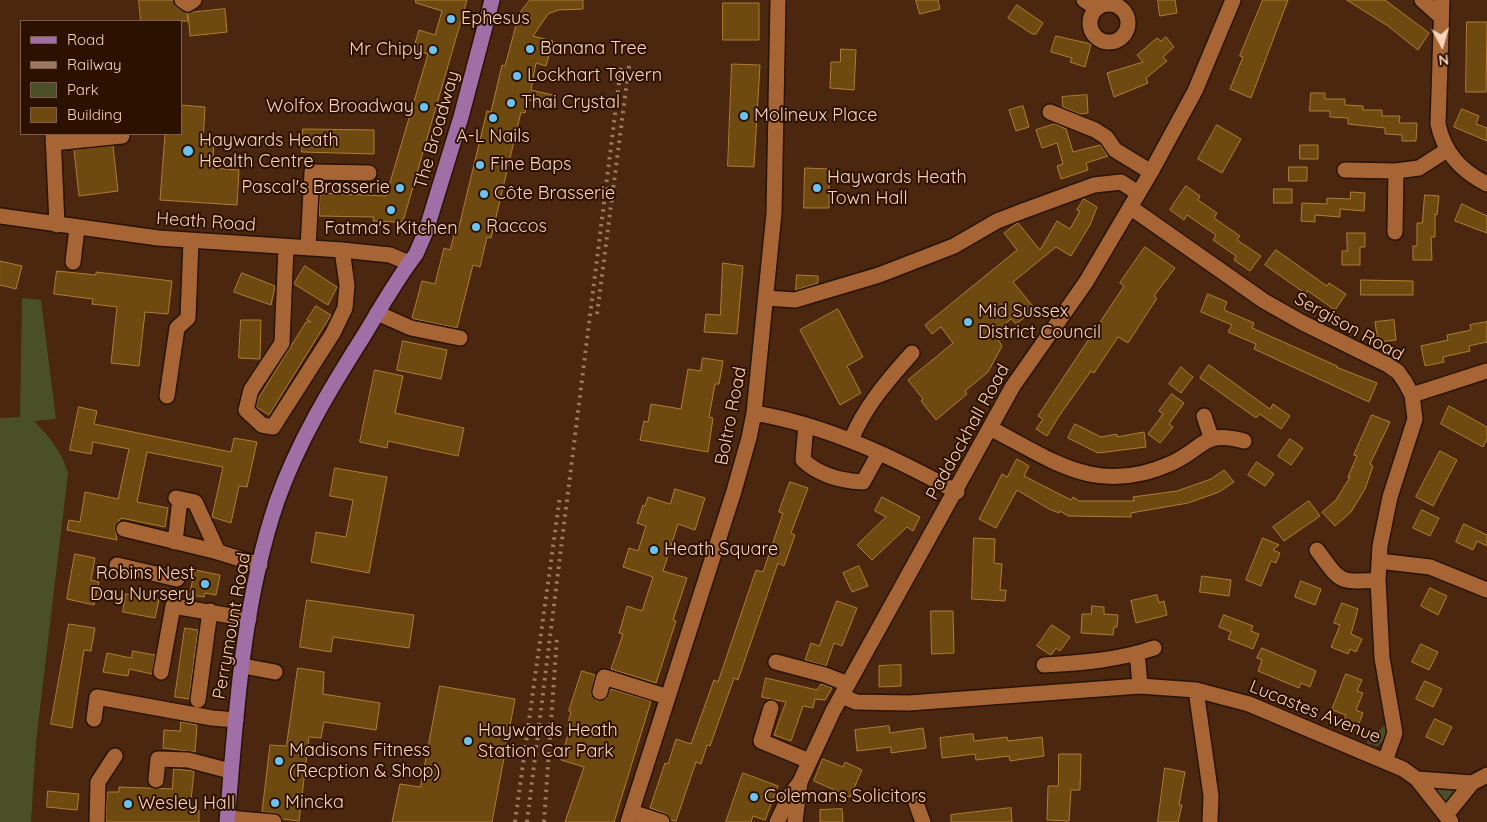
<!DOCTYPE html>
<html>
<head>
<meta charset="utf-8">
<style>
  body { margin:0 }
  #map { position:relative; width:1487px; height:822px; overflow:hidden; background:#4a270e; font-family:Quicksand,sans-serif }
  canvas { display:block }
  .legend { position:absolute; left:20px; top:20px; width:162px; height:115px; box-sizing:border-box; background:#2c1100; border:1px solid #7e5f4b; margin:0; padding:6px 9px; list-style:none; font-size:15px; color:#f9d3bb }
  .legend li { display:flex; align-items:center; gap:10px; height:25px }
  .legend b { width:25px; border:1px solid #7e5f4b }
  .north { position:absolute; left:1417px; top:20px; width:50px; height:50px; -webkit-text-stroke:4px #2c1100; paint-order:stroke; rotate:174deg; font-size:14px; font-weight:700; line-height:20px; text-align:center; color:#f9d3bb }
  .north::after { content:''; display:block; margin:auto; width:18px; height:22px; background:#f9d3bb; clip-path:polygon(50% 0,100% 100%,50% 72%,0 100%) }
</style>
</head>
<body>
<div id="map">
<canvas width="1487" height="822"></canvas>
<ul class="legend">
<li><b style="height:6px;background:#9f6fa6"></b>Road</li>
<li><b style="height:6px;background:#9c775f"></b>Railway</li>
<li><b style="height:14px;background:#4b4f28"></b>Park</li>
<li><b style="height:14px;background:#6e4a10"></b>Building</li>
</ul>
<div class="north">N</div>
</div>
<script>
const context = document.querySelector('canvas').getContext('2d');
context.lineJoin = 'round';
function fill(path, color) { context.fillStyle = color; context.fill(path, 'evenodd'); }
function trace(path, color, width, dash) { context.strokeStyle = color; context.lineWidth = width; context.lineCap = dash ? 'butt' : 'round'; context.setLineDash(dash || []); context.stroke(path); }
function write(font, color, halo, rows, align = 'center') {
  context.font = font + ' Quicksand,sans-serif'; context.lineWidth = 4; context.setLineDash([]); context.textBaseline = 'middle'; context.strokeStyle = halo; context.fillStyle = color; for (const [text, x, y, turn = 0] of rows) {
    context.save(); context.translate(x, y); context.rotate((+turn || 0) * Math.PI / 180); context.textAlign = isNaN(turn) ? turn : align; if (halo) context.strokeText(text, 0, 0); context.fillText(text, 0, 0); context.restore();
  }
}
fill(new Path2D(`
  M22,298L41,300L56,419L34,421C50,437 61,451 68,473L36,742L31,822H0V418L20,417Z
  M1385,725C1388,735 1386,739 1378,746L1366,743Z
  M1417,779L1472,783L1449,810Z`), '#4b4f28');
const building = new Path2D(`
  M139,0H173L176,7L187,13L188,21H141Z
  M416,0H467L404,218L401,222H395L373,221L374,217L319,216L320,193L386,196L428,54L413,50L419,30L435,35L442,11L416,3Z
  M530,0H583V9L558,10L548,14L533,36L553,41L546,66L536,63L531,90L553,95L550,105L528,100L525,113L521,112L491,238L487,237L480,267L473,265L457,328L414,319L412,318L422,281L435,284L444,248L450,250L454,235H457L487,111L491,112L502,65L505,66L519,14Z
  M916,0H938L940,9L920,14Z
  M1158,0H1175L1177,13L1160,16Z
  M1263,0H1288L1251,98L1230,89L1243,57L1240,56Z
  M1347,0H1385L1429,33L1418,50L1388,26Z
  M723,3H759V40H723Z
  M1017,5L1043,23L1036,34H1032L1008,18Z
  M225,9L227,32L190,36L188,13Z
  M1467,22H1487L1486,92H1466Z
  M1056,36L1091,44L1085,67L1070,62L1072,58L1051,52Z
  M1166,37L1174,47L1163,57L1167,61L1146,78L1148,83L1114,97L1107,73L1143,62L1137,55L1157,38L1161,41Z
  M841,49L856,50L854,90L830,88L831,62H840Z
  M732,64L760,65L754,167L728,166Z
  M1311,93H1325V99H1345V105L1363,106V110H1382V116H1400L1399,123H1417L1416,141H1402V135L1385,134V128L1348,124V118L1330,117V111H1310Z
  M1087,95L1088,113L1080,114L1063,107L1062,97Z
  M181,105L205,107L203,143L214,144L212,168L239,170L237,205L160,200L165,134H181Z
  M1023,106L1029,127L1016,131L1009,110Z
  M1462,109L1479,116L1476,124L1487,128V141L1454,127Z
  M1055,124L1066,129L1073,152L1100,145L1108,156L1086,163L1088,170L1061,179L1057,166L1063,164L1057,143L1042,148L1036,130Z
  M1217,125L1241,139L1222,173L1198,159Z
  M303,129L374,130V154L302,152Z
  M1300,145H1318V159H1300Z
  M113,146L118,191L79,196L74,150Z
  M1289,167H1307V181H1289Z
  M805,168L829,169V208H804Z
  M1186,186L1200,196L1198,200L1217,213L1214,218L1240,236L1237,240L1261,256L1250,271L1234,260L1236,256L1213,240L1216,235L1187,215L1184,220L1170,210Z
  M1274,189H1292V203H1274Z
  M1351,192L1365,193L1364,211L1340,209V217L1315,215V222L1301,221L1302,203L1327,204V198L1350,199Z
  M1425,195L1439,196L1437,215L1435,214V237H1431L1432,260H1413V246H1417V223H1422Z
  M1084,199L1097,207L1090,225L1071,256L1056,247L1013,282L1035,309L1016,324L1011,319L994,333L1002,346L988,372L965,391L967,394L936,420L921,401L923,399L908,380L953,343L941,327L932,334L925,325L1017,250L1004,233L1016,224L1018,223L1040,250L1057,221L1070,229L1080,211L1077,210Z
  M1462,204L1487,216V233L1455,221Z
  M1347,233H1365V247H1360V265H1342V251H1347Z
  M1145,247L1175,268L1154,296L1157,298L1128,343L1118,337L1094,373L1091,371L1059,416L1047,436L1036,429L1043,419L1038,416L1124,286L1120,283Z
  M1276,250L1327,286L1329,283L1346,294L1335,310L1308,291L1306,294L1265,265Z
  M0,261L22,266L16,289L0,285Z
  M723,263L743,266L737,334L704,332L706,314L720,315Z
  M305,266L337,287L328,305L294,284Z
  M57,271L96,275V272L172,281L168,314L145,312L139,366L111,363L117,307L92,304L93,299L54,294Z
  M242,273L275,286L271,305L234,292Z
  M797,275L818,276V283L796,290Z
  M1361,280L1413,281V295H1361Z
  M1208,294L1227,302L1224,310L1254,323L1252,328L1337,366L1336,367L1377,383L1369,402L1254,349L1256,344L1228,332L1232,325L1201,312Z
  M316,306L331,315L269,415L256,407L258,399L306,322H311L307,320Z
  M838,309L863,357L847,366L861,393L840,405L800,330Z
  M241,320H261L260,359L239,358Z
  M1394,320L1396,340L1378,342L1375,322Z
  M1487,322V342L1469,346L1470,351L1443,357L1444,362L1425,366L1421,346L1448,340L1447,335L1471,330L1470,325Z
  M403,341L447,350L441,379L397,370Z
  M703,358L723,361L719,384H715L709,417L713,418L708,452L640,440L644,421L648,422L651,404L681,409L688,369L700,371Z
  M1209,365L1270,409L1273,404L1290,416L1281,429L1260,414L1256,418L1200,378Z
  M1181,367L1193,377L1181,393L1169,384Z
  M375,370L403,376L395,413L464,428L458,456L388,441L387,448L360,442Z
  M1172,394L1184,403L1169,424L1173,427L1160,443L1148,434L1163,414L1159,411Z
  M1449,406L1487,427V439L1483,447L1441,424Z
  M79,407L97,411L94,424L231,452L234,438L257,442L247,487L239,486L231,523L212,517L223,467L147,452L137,502L168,508L165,527L121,518L115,527L117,540L67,530L69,520L80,522L85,492L118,499L129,449L93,442L91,454L70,450Z
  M1372,415L1390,422L1370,464L1373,466L1365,489L1351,512L1335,526L1322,512L1336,500L1350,477H1348L1357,456L1354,455Z
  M1075,424L1101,437L1117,434V437L1144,432L1146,447L1098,453L1068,438Z
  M1290,439L1303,448L1291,465L1278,456Z
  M1440,451L1457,460L1433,506L1416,497Z
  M1017,459L1029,466L1024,476L1071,500L1073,497L1079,501H1134L1133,497L1177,491L1211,479L1224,470L1234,482L1219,492L1188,503L1131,513V517L1068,516L1060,511L1059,513L1049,509L1017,490L996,528L979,519L1002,474L1007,477Z
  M1257,462L1274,474L1265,486L1248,475Z
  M335,468L387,477L369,573L311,562L316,532L346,537L353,500L330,496Z
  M790,482L808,488L791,533L795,535L784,566L778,563L738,680L734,678L710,746L707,745L701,764L696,762L676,821L671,820L665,813L650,808L665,763L668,764L676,739L691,744L714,680L718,682L756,570L763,572L783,513L779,512Z
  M675,489L705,498L695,530L678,524L663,571L687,578L673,620L676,621L656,683L611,669L623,634L619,633L627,606L642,611L653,577L623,567L629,548L638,551L646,526L637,523L643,505L645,506L648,497L670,504Z
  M882,497L920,517L913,531L907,527L872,560L857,545L886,517L875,511Z
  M1309,501L1320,516L1284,541L1273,527Z
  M1422,510L1439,518L1430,536L1413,528Z
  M1464,524L1487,535V546L1477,541L1473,550L1456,542Z
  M974,538L995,539L994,563L1002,564L1000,590H1006L1005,601L972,599Z
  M1263,538L1279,545L1273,550L1280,553L1276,563L1271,561L1261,586L1246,580Z
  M75,554L95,558L91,580L99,582L94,605L67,599Z
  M859,566L868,586L852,592L843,573Z
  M195,570L220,575L216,595L205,593L204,597L190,595Z
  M1202,576L1231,580L1229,596L1200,592Z
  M1301,581L1321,589L1315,605L1295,597Z
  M1430,588L1447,596L1438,615L1421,606Z
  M126,594L159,600L155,618L123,612Z
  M1157,595L1159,603L1164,601L1167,615L1136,623L1131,601Z
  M307,600L414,615L409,648L333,637L331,652L300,647Z
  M837,601L857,608L842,646L834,643L826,666L805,660L811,643L819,646Z
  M1342,603L1358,609L1351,634L1362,639L1356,652L1350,649L1348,654L1331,647L1340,625L1334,623Z
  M1092,606L1104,607V614L1118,615L1117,627H1114L1113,635L1081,633L1082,614H1091Z
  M931,611H953L954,653L932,654Z
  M1224,615L1253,626L1251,631L1259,634L1253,649L1228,639L1231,632L1219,627Z
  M69,624L95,628L91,651L84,650L72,728L51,724Z
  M1052,625L1070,637L1060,651L1056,648L1051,655L1037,646Z
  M185,628L198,630L189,699L175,697Z
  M1421,644L1438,652L1429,670L1412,662Z
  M1262,648L1316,671L1310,687L1301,683L1299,688L1258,671L1262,660L1257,658Z
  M133,651L155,655L152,674L129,669L128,676L103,672L107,653L131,658Z
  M901,665V686L879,687V666Z
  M298,668L324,672L323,694L380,703L376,730L324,722L321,738L309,737L299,821L283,819L275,813L262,812L270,745L286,746Z
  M582,671L595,675L591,694L597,701L606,699L611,689L651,701L614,822H565L584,767L561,760L570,727L567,726L571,712L569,711Z
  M1346,674L1362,680L1357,691L1363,693L1356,710L1363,713L1358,726L1344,720L1346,715L1332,710Z
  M766,678L817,690L821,684L832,688L825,700L815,699L813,708L803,706L791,741L774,735L786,702L762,697Z
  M1425,681L1442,689L1433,707L1416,699Z
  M440,686L515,699L492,822H392L400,784L420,787Z
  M1435,719L1452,727L1443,745L1426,737Z
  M181,722L197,725L195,752L163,748L164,730L180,731Z
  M889,726L890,733L923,728L926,748L891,753V747L857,751L855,730Z
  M973,734L974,741L1007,737L1008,741L1042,737L1044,756L1010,761L1009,756L976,760L975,754L942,758L940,738Z
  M1059,754H1081L1080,790H1071L1069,821L1047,820L1048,786H1058Z
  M823,759L843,767L845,762L862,770L850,797L814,781Z
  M1165,768L1185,772L1179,805H1182L1178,822H1158Z
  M174,769L194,771L190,810H199V822H106L107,792H119V787L172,789Z
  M743,773L778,786L765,820L753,816L751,822H726Z
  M48,791L79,794L77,810L47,807Z
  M1011,808L1012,822H951V815Z
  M842,809L843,822H820V810Z`);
fill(building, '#6e4a10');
trace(building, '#ae7d35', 1);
const minor = new Path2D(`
  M182,0L188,4L194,0
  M1084,0L1097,8
  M1422,0L1441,17
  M1442,0L1438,124C1444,153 1461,171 1487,184
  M1090 23a19 19 0 1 1 38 0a19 19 0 1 1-38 0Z
  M1050,112L1095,130L1106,137L1115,150L1151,172
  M53,134L57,225
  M53,143L122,136
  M1345,170L1396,171L1395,232
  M1396,171L1419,168L1447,150
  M1130,207L1264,301L1301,322L1388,365L1398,372L1405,382L1412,395L1415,419L1390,497L1380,546L1378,580L1382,658L1395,733L1385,761
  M0,216L158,238L342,250L390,255L409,263
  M286,247L282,343L251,390L246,410L262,425L273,427L333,333L345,308L347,285L342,250
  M308,248L312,172L369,173
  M73,262L77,228
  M766,298L795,300L879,275L954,246L997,221L1023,211L1094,185L1121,182L1138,193
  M377,313L411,328L460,338
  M1412,395L1487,371
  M167,396L177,328L188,318L191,241
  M754,413C826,425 893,457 957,492
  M1204,416L1211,437
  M806,425L803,460C819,475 841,481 863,482L879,453
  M990,428C1054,461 1097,497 1172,463C1206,447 1202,430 1244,441
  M851,440C865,406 888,380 912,353
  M176,498L195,502L218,552L260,565
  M124,529L218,552
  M175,542L180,499
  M1317,550C1341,582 1337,583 1378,580
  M1379,561L1430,567L1487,590
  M117,565L177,579
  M1135,654L1138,662L1140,686
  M776,662L825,675L848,684
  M1044,665C1081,663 1119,660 1154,648
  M243,666L275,672
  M161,672L173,606L249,619
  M1196,690L1211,796L1210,822
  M600,692L604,677L668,697
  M842,696L856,702L909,703L1140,686L1196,690L1249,704L1403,769L1417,779L1451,822
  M198,700L210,611
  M771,708L761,741L809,761
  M94,719L97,697L212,718L236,720
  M1417,779L1472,783L1487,775
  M156,780L158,759L188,760L230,771
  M916,803L923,822
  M631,812L662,822
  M1446,815L1472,783
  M228,818L274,822
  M97,822L98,782L115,756
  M628,822L734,491L749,438L754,413L774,213L778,0
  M777,822L790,795L800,782L833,711L1013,386L1086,282L1151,172L1195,91L1233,0
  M795,822L800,782`);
const major = new Path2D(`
  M227,822C236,715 242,604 277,501C298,442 330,389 363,337C380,309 396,280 416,254L426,231L461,117L492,0`);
trace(minor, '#281305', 18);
trace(major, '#281305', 18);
trace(minor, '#a76434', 15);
trace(major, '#9f6fa6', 15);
trace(new Path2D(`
  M597,314L629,66
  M515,822L560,496
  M527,822L621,66
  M544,822L557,637`), '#9c775f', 4, [2.5, 5]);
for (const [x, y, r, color] of [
  [451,19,5,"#6bc3f2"],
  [530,49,5,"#6bc3f2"],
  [433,50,5,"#6bc3f2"],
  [517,76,5,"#6bc3f2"],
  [511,103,5,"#6bc3f2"],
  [424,107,5,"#6bc3f2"],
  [744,116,5,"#6bc3f2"],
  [493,118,5,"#6bc3f2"],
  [188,151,6,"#6bc3f2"],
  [480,165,5,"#6bc3f2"],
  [400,188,5,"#6bc3f2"],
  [817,188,5,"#6bc3f2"],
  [484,194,5,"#6bc3f2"],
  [391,210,5,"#6bc3f2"],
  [476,227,5,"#6bc3f2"],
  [968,322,5,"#6bc3f2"],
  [654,550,5,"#6bc3f2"],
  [205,584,5,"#6bc3f2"],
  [468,741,5,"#6bc3f2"],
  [279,761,5,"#6bc3f2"],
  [754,797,5,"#6bc3f2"],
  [275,803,5,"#6bc3f2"],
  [128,804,5,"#6bc3f2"]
]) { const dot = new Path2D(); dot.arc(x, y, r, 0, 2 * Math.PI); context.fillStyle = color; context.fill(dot); trace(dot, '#2c1100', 2); }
write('18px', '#f9d3bb', '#2c1100', [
  ["Ephesus",461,19],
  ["Banana Tree",540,49],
  ["Mr Chipy",423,50,"right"],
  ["Lockhart Tavern",527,76],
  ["Thai Crystal",521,103],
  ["Wolfox Broadway",414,107,"right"],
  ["Molineux Place",754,116],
  ["A-L Nails",493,137,"center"],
  ["Haywards Heath",199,141],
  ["Health Centre",199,162],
  ["Fine Baps",490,165],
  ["Haywards Heath",827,178],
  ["Town Hall",827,199],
  ["Pascal's Brasserie",390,188,"right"],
  ["Côte Brasserie",494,194],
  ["Raccos",486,227],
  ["Fatma's Kitchen",391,229,"center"],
  ["Mid Sussex",978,312],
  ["District Council",978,333],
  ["Heath Square",664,550],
  ["Robins Nest",195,574,"right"],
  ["Day Nursery",195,595,"right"],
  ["Haywards Heath",478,731],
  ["Station Car Park",478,752],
  ["Madisons Fitness",289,751],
  ["(Recption & Shop)",289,772],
  ["Colemans Solicitors",764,797],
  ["Mincka",285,803],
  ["Wesley Hall",138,804]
], 'left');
write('18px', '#f9d3bb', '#2c1100', [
  ["The Broadway",437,130,-74],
  ["Heath Road",206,222,4],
  ["Sergison Road",1349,327,29],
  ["Boltro Road",731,416,-79],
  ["Paddockhall Road",968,432,-61],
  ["Perrymount Road",232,626,-80],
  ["Lucastes Avenue",1315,712,22]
]);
</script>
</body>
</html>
